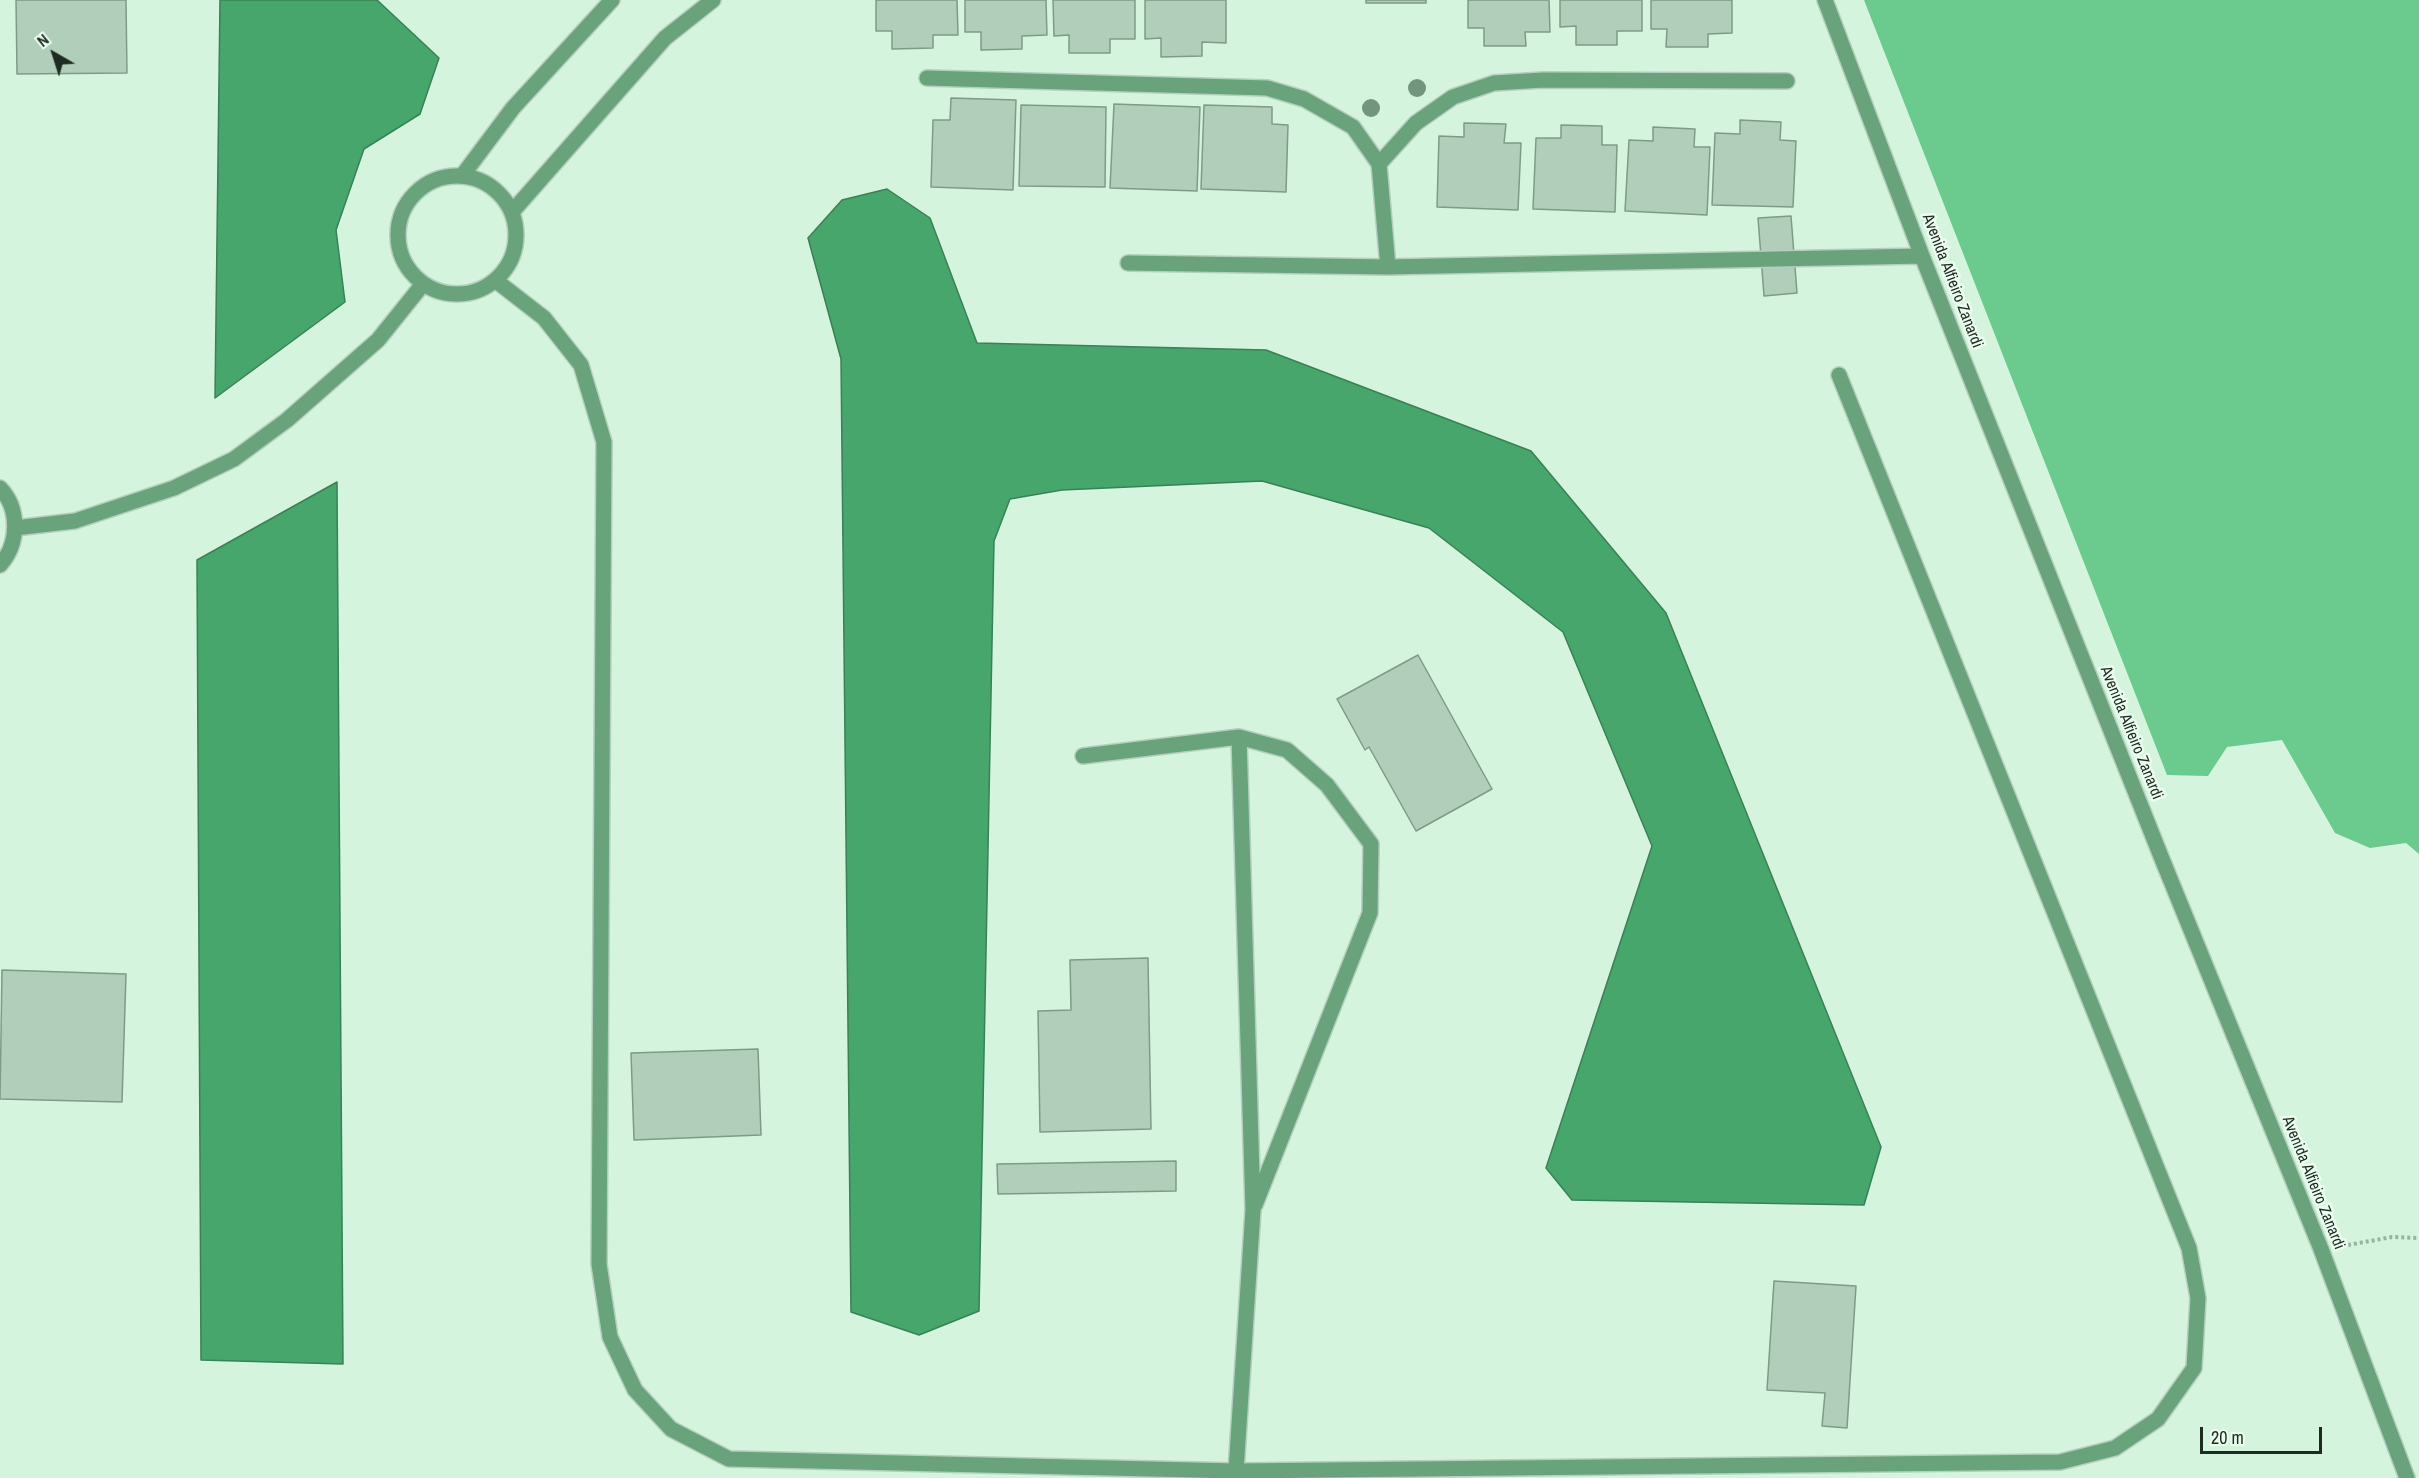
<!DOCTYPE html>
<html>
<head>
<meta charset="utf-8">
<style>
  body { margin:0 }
  #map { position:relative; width:2419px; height:1478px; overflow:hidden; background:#d5f4de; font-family:"Archivo Narrow",sans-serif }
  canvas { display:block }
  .north { position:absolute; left:24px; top:24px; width:60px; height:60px; -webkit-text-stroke:4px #ebfdf0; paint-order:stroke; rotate:321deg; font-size:16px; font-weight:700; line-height:24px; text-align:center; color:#1f2a22 }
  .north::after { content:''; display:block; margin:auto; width:21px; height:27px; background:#1f2a22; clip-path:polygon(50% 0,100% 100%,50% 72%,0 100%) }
  .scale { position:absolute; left:2200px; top:1427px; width:122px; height:27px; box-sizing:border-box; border:3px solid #1f2a22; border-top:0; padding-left:8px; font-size:18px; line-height:21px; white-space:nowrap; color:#1f2a22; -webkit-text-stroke:4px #ebfdf0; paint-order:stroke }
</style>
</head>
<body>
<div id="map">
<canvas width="2419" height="1478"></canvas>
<div class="north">N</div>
<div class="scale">20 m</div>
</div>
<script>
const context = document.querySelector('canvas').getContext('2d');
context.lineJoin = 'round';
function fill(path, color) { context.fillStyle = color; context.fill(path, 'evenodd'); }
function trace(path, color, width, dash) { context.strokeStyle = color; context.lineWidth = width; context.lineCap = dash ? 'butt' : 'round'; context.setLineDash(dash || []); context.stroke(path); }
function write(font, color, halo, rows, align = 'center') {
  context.font = font + ' "Archivo Narrow",sans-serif'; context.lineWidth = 5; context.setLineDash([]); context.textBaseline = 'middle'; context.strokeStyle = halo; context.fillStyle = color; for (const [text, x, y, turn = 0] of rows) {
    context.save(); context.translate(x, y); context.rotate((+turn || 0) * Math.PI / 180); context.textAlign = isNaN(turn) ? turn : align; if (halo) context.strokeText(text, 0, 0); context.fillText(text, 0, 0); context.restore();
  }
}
fill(new Path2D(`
  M1864,0H2419V854L2406,843L2370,848L2335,833L2282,740L2227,747L2208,776L2167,775Z`), '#6bca8e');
const water = new Path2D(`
  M220,0H377L439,58L420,114L364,149L336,230L345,302L215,398Z
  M887,189L930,218L977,343L1266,350L1531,451L1666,613L1881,1147L1864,1205L1572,1200L1546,1168L1652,846L1563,632L1429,528L1262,481L1062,490L1010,499L994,541L979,1311L919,1335L851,1312L841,359L808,238L842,200Z
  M337,482L343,1364L201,1360L197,560Z`);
fill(water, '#46a66c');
trace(water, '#3a8156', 1.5);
const building = new Path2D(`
  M16,0H126L127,73L17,74Z
  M876,0H957L958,35H933V48L892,49V31H876Z
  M965,0H1046L1047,35L1022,36V49L981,50V32H965Z
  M1053,0H1135V39H1110V53H1069V35L1054,36Z
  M1145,0H1226V43L1202,42V56L1161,57V38L1145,39Z
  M1366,0H1426V3H1366Z
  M1468,0H1549L1550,32H1525L1526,46H1484V28H1468Z
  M1560,0H1642V31H1617V45H1576V26L1560,27Z
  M1651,0H1732V33L1708,34V47H1666L1667,29H1651Z
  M951,98L1016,100L1013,190L931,187L933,120H950Z
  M1114,104L1200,107L1197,191L1110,188Z
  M1021,105L1106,107L1105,187L1019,186Z
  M1204,105L1272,107V124L1288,125L1286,192L1201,189Z
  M1740,120L1781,122L1780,140L1796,141L1793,207L1712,205L1715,133L1740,134Z
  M1464,123L1506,124L1504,143H1521L1518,210L1437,207L1439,136L1464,137Z
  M1561,125L1602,126V145H1617L1615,212L1533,209L1536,138H1561Z
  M1653,127L1695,129L1694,147H1710L1707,215L1625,211L1629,140L1653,141Z
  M1791,216L1797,293L1764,296L1758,218Z
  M1418,655L1492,789L1416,831L1369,747L1365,750L1337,699Z
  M1148,958L1151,1129L1040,1132L1038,1011L1071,1010L1070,960Z
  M2,970L126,974L122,1102L0,1099Z
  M758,1049L761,1135L634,1140L631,1053Z
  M1176,1161V1191L998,1194L997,1164Z
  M1774,1281L1856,1286L1847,1428L1822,1426L1825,1393L1767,1390Z`);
fill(building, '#b0ceb9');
trace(building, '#7f9b87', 1.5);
const street = new Path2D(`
  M1825,0L1922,256L2162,859L2321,1249L2407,1478
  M927,78L1267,88L1304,99L1353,127L1379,164L1416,123L1453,97L1494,83L1543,80L1787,81
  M1379,164L1388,267
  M398 235a59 59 0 1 1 118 0a59 59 0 1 1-118 0Z
  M462,176L513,108L612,0
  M512,212L665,38L713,0
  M1128,263L1388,267L1922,256
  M495,280L544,318L581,365L604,442L599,1264L610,1337L635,1390L671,1429L729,1459L1236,1471L2060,1462L2115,1448L2158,1419L2194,1368L2198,1298L2189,1248L1839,375
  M0,488C20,509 19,544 0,565
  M15,528L75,521L174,488L234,459L287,420L378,340L423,284
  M1083,756L1239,737L1287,750L1327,785L1371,844L1370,913L1255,1205
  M1236,1471L1253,1210L1239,737`);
trace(street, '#b4d0bc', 18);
trace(new Path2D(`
  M2348,1245L2392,1237L2419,1238`), '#9ab2a1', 4, [3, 3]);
trace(street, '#69a37c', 15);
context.fillStyle = '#71957d';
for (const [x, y] of [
  [1417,88],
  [1371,108]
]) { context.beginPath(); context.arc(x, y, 9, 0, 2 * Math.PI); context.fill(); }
write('16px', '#1f2a22', '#ebfdf0', [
  ["Avenida Alfieiro Zanardi",1952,281,69],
  ["Avenida Alfieiro Zanardi",2131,733,68],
  ["Avenida Alfieiro Zanardi",2313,1183,68]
]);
</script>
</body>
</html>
